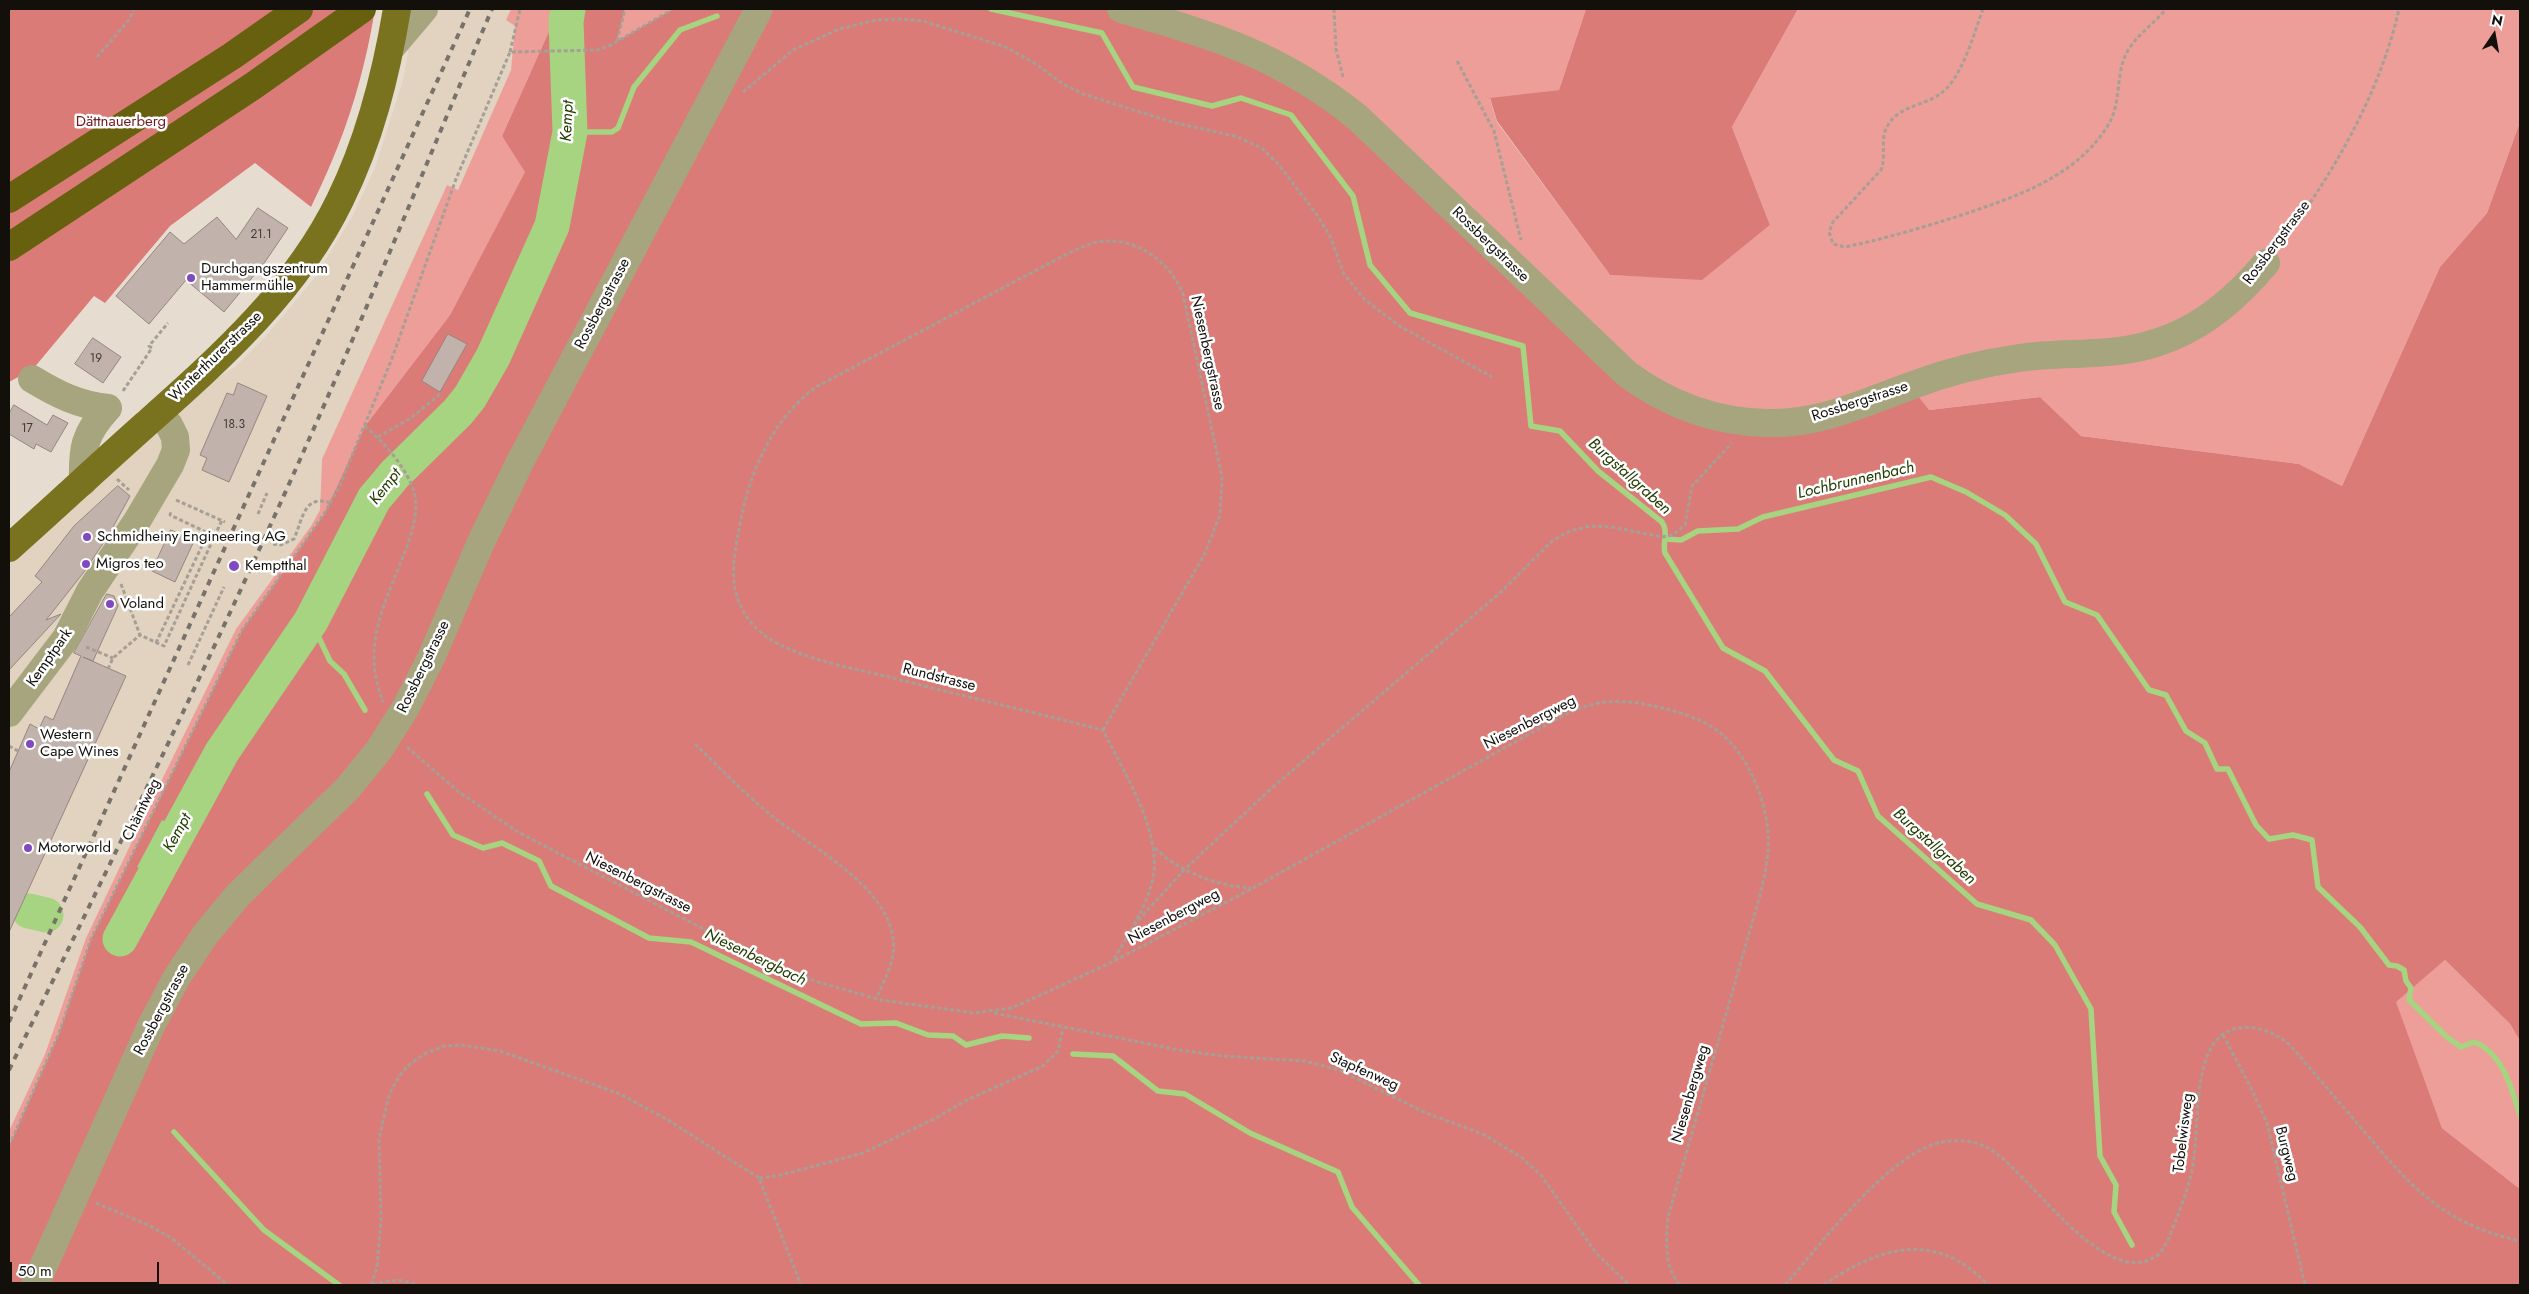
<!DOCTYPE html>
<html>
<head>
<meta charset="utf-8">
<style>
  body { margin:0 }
  #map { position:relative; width:2529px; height:1294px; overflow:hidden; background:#e6ddd0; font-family:Jost,sans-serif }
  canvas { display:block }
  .frame { position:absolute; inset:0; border:10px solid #13100c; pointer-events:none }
  .north { position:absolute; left:2469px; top:10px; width:50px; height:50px; -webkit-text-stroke:4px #fff; paint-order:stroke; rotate:12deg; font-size:14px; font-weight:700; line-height:20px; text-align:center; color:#13100c }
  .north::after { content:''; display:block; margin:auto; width:18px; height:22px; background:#13100c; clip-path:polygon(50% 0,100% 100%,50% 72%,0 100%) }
  .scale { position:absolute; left:10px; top:1262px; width:149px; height:22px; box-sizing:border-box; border:2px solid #13100c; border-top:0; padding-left:6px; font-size:15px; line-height:18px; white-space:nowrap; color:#13100c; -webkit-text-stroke:4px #fff; paint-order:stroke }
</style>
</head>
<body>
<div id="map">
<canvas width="2529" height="1294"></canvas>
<div class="frame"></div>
<div class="north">N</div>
<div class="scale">50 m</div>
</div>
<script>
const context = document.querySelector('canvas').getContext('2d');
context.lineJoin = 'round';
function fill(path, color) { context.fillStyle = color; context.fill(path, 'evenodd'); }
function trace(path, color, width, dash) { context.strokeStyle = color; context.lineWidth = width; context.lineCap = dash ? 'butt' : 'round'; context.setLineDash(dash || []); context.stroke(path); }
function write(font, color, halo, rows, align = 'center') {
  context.font = font + ' Jost,sans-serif'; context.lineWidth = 5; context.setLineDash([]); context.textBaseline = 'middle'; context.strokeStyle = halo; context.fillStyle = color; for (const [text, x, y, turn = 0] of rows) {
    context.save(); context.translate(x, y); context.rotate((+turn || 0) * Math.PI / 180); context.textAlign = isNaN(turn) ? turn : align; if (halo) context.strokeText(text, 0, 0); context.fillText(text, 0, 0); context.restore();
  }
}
fill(new Path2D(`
  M416,9H511L506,20L515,26L511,70L458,190L447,186L322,459L320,510L311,526L236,629L86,938L45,1054L9,1131V548L158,414L235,367L266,336L313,280L352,217L375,168L403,80Z`), '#e1d3c0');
fill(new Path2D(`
  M511,9H559L502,136L526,171L450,315L365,426L324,514L242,630L91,939L59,1033L9,1146V1131L45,1054L86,938L147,810L236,629L311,526L320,510L322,459L447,185L458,190L511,70L515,26L506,20Z
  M625,9H673L617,41Z
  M1121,9H1586L1559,90L1490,99L1497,122L1610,275L1702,279L1770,225L1732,127L1798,9H2520V122L2487,213L2440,267L2342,486L2299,464L2081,436L2040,397L1929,410L1857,407L1708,415Z
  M2445,960L2510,1024L2520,1041V1189L2442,1128L2395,1002Z`), '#ee9e99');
fill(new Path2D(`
  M9,9H375C363,82 344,140 311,207L255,163L170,226L105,303L94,296L33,369L9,382Z
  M559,9H625L617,41L673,9H1121L1283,66L1608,357L1746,422L1910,386L1929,410L2040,397L2081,436L2299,464L2342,486L2440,267L2487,213L2520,122V1041L2510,1024L2445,960L2396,1002L2442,1128L2520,1189V1285H9V1146L59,1033L91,939L242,630L324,514L365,426L450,315L525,172L502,136Z
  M1586,9H1798L1732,127L1770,225L1702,280L1610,275L1497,121L1490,98L1559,90Z`), '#db7b77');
fill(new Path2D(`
  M162,820L194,837L169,884L137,867Z`), '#a6d481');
trace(new Path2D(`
  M991,9L1102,33L1133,87L1212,106L1241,98L1291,115L1353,196L1370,265L1410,313L1523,346L1531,426L1560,431L1598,471L1662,522C1669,533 1662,542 1665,553L1723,648L1765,671L1834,760L1858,771L1878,816L1977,904L2031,920L2055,945L2091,1009L2100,1156L2116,1185L2114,1212L2132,1245
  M570,132H612L618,128L634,87L680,30L717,16
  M1665,539L1681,540L1698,531L1738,529L1763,517L1931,477L1966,492L2005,515L2036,544L2065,602L2097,615L2149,690L2166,695L2186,731L2205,743L2217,769H2228L2256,825L2269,839L2293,835L2312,840L2318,887L2360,927L2389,965L2397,966L2404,970L2406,981L2411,988L2409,1000L2448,1038L2461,1047L2474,1042C2503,1053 2512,1089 2520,1116
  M311,621L330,661L344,674L365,710
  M427,794L453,835L483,848L502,843L539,861L551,886L649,938L691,942L861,1024L896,1023L928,1035L953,1036L966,1045L1002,1036L1029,1038
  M1073,1054L1113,1056L1158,1091L1185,1094L1250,1133L1338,1172L1352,1207L1419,1285
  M174,1132L264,1230L339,1285`), '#a6d481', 5.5);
trace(new Path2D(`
  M29,911L46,915
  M120,939L222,752L311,621L374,499L395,474L458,412L470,397L493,357L552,226L570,132L566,22L568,9`), '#a6d481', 35);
const building = new Path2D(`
  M258,208L288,228L265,262L224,312L186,280L149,324L116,296L170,232L184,244L217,217L236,239Z
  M448,334L467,344L440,392L422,381Z
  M93,338L121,357L103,383L75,364Z
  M238,383L267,396L229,482L202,470L207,458L200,455L227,393L233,395Z
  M14,405L47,425L53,415L68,423L51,452L36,444L34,449L9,434V414Z
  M118,486L130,496L108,536L84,572L46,620L61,614L9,670V617L42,582L35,576L74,526Z
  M171,530L194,541L175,582L152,571Z
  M107,594L114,596L118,606L93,661L83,657L126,676L9,932V772L30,724L39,729L45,716L53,720L81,656L74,653Z`);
fill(building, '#c1b3ab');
trace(building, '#958780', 1);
trace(new Path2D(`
  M1334,9L1336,49L1343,77
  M1983,9C1974,33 1962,79 1940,94C1923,106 1899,106 1888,125C1879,139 1887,155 1881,170L1833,222L1829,232L1833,244L1845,247C1884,239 1924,227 1962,215C2017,196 2074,178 2107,127C2122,104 2115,77 2126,54C2135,36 2154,24 2166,9
  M617,41L625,9
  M510,52L520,9
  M97,57L129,20L134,9
  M1457,61L1494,131L1521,240
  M743,92L793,50L839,29L876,20L900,19L923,21L1006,47L1036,64L1063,84L1083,94L1172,122L1238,137L1263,149L1279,165L1315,212L1330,236L1344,274L1364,299L1401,327L1492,377
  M2280,245C2332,176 2380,94 2399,9
  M123,391L152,348L149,346L168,323
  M365,426C384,443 410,470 415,497C418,514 412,532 406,549C386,603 360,643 383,702
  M378,437L411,418L440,394
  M117,479L129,490
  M176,500L225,522
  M258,514L267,493
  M273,544L281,545L294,539C303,518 304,494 331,503
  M121,584L140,635L164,646L222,520
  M156,643L208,533L170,515L171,512
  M86,647L113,658
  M188,665L224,587
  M108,669L113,658L140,635
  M1103,730L1204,555L1220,515L1222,477L1183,294C1171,264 1140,239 1105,241C1091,242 1078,249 1065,255L816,387C774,418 751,468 741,519C735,551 726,584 745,614C753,628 770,641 785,647C821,664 863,670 901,680C968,697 1036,713 1103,730C1123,771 1165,836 1152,882C1145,910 1127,936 1113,961
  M695,744C719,767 742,791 767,812C807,845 885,883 893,938C897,959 884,980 876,999
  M9,746L18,751
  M407,747L459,792L518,832L753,955L818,982L881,1000L974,1013L1012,1008L1112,962L1253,888L1540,728C1559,718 1577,707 1599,703C1620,699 1642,703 1663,708C1678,712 1695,717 1709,725C1744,745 1764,793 1768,831C1770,852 1765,875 1760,895L1668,1217C1666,1240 1664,1267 1680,1285
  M1155,848C1179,872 1218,886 1251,888
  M1134,925L1185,869L1273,787L1501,592L1552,541L1570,531L1591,526L1611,527L1662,537L1673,535L1685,525L1692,486L1732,443
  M994,1013L1179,1050L1223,1056L1305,1061L1339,1070L1426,1113L1485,1135L1522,1158L1541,1175L1596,1253L1629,1285
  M2223,1035L2250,1086L2267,1123L2305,1285
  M9,1146L59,1033L91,939L242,630L324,514L339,487L391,361L456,179L510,52L598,50L611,45L673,9
  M759,1178L781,1175L863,1153L934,1119L969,1099L1043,1066L1058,1051L1063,1028
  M96,1203L148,1225L170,1237L228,1285
  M371,1285L377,1268L381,1218L379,1139L389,1095L399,1076L410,1064L426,1053L444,1046L461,1045L500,1051L620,1094L668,1120L759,1178L801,1285
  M373,1285C388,1280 401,1278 416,1285
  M1785,1285C1822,1243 1881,1163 1934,1144C1951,1139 1972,1139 1988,1148C2028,1169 2104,1294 2158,1255C2167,1246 2171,1232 2176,1220C2183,1202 2190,1183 2193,1164C2199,1127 2194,1084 2210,1050C2227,1016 2268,1025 2291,1046C2315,1074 2339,1102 2363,1130C2412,1188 2442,1223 2520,1241
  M1824,1285C1879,1246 1937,1230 1988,1285`), '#a69f95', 3, [4, 2.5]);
trace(new Path2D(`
  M1121,9C1214,35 1281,56 1357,117L1627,374C1669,405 1715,422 1767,423C1819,425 1865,402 1913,385C1947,372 1983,363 2019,358C2074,350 2117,360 2172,337C2209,322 2240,294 2266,263
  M391,48L424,9
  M32,379C57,394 78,405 108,408
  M83,482C82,448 84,434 108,408
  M9,713L66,638L90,591L137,521L170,465L176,450L175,437L169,425L158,414
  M35,1285L151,1026L177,977L205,935L238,895L348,788L379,750L406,707L431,658L482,540L520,462L759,9`), '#a7a57e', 28);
trace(new Path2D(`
  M9,548C55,507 100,465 146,424C220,358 296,291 340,200C370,139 386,75 397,9`), '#797320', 28);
trace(new Path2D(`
  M9,199L232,56L299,9
  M9,247L253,86L362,9`), '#66600f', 28);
trace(new Path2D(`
  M9,1022L470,9
  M9,1070C115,854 221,639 318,419C378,283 434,145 492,9`), '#78726a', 4, [6, 6]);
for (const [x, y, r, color] of [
  [191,278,5,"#8049c1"],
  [87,537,5,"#8049c1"],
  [86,564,5,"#8049c1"],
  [234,566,6,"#8049c1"],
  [110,604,5,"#8049c1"],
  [30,744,5,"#8049c1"],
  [28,848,5,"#8049c1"]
]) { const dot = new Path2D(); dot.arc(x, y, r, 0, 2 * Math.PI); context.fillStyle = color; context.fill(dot); trace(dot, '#fff', 2); }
write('12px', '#3e3934', null, [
  ["21.1",261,235],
  ["19",96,359],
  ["18.3",234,425],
  ["17",27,429]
]);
write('15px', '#70191d', '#fff', [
  ["Dättnauerberg",121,122]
]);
write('15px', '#13100c', '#fff', [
  ["Rossbergstrasse",2277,243,-53],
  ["Rossbergstrasse",1490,245,44],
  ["Rossbergstrasse",603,304,-62],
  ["Niesenbergstrasse",1207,353,78],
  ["Winterthurerstrasse",216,357,-44],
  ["Rossbergstrasse",1860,402,-18],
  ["Kemptpark",50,658,-55],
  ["Rossbergstrasse",424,667,-64],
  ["Rundstrasse",939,678,14],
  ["Niesenbergweg",1530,723,-27],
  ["Chämtweg",142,810,-64],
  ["Niesenbergstrasse",638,883,27],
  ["Niesenbergweg",1174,917,-28],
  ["Rossbergstrasse",162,1010,-62],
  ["Stapfenweg",1364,1072,24],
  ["Niesenbergweg",1691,1094,-74],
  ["Tobelwisweg",2184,1133,-83],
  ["Burgweg",2286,1154,76]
]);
write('15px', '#13100c', '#fff', [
  ["Durchgangszentrum",201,269],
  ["Hammermühle",201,286],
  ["Schmidheiny Engineering AG",97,537],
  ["Migros teo",96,564],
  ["Kemptthal",245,566],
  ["Voland",120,604],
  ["Western",40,735],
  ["Cape Wines",40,752],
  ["Motorworld",38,848]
], 'left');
write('italic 16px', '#223d01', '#fff', [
  ["Kempt",568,121,-87],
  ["Burgstallgraben",1629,477,42],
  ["Lochbrunnenbach",1856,481,-13],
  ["Kempt",386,487,-52],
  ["Kempt",178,833,-61],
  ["Burgstallgraben",1934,847,42],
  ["Niesenbergbach",755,958,26]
]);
</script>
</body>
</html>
